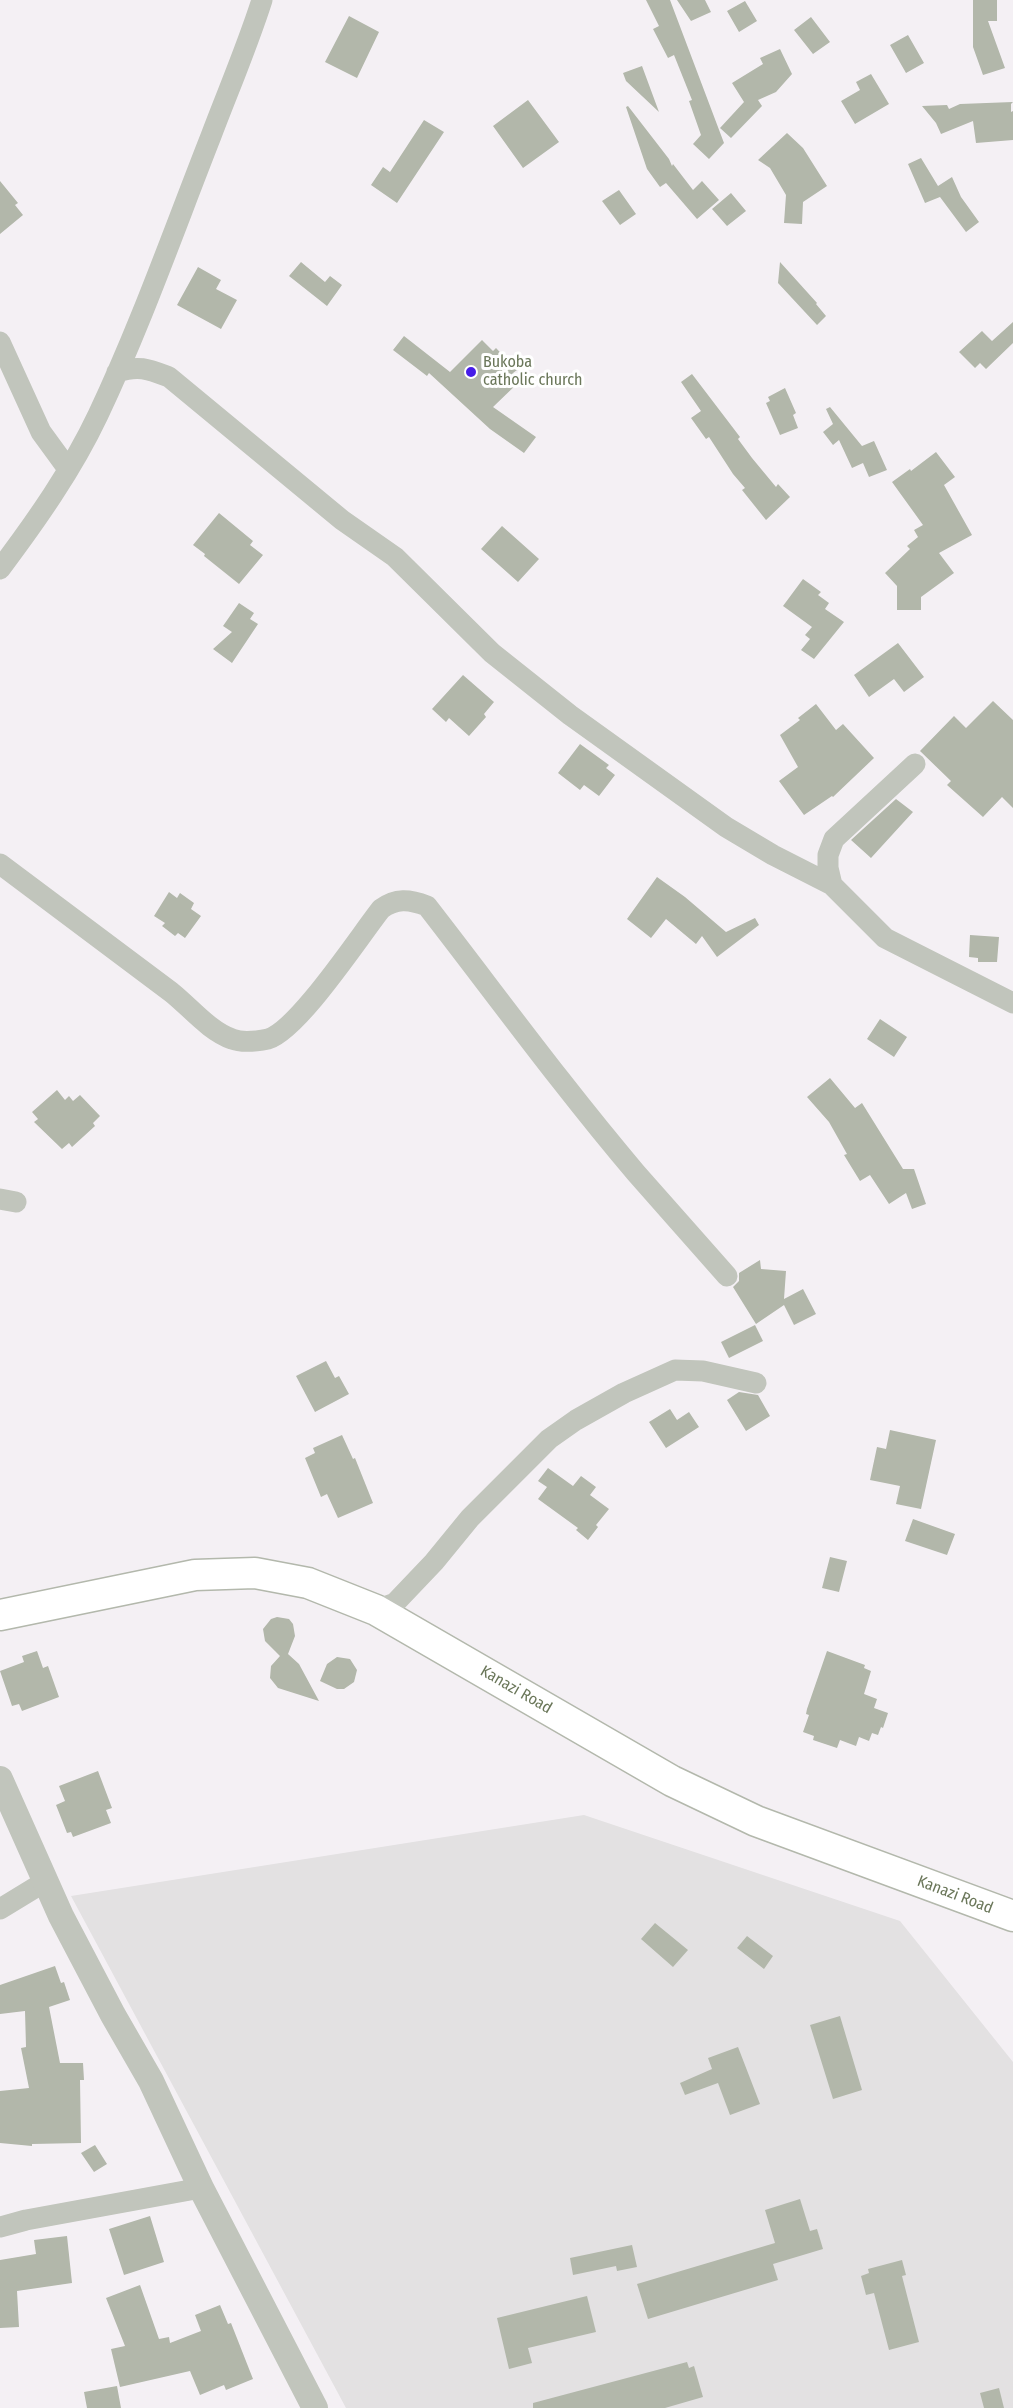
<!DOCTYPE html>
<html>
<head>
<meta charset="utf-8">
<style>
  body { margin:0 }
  canvas { display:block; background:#f4f0f4 }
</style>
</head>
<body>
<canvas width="1013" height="2408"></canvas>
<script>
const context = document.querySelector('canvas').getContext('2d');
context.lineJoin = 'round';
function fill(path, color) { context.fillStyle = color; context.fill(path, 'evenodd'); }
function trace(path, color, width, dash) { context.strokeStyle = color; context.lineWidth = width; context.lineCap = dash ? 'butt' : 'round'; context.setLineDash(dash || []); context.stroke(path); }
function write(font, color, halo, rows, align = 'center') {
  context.font = font + ' "Fira Sans Condensed",sans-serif'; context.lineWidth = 6; context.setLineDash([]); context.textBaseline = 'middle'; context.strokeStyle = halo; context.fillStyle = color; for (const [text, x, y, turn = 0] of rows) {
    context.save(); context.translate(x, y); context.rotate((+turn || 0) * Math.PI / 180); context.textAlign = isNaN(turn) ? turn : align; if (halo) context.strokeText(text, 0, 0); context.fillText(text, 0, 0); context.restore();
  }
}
fill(new Path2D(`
  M584,1815L900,1921L1013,2062V2408H346L71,1896Z`), '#e3e1e2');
fill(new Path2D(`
  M646,0H670L724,143L709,159L693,144L701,135L689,101L692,100L674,55L668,58L653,29L659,26Z
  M677,0H705L711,12L691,21Z
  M973,0H997V21H988L1005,68L983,75L973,47Z
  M745,1L757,21L739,32L727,11Z
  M349,16L379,32L357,78L325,62Z
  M811,17L830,42L813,54L794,30Z
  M908,35L924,63L906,73L890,45Z
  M780,49L792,74L776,92L758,100L762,106L731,138L720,128L744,102L732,83L763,64L760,58Z
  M642,66L659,112L626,81L623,73Z
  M871,74L889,104L855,124L841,101L860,90L856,82Z
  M528,100L559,142L523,168L493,126Z
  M1013,102L1011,104V112L1013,111V140L976,143L973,121L941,134L936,123L922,106L947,105L949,109L960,104Z
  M628,106L669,159L672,166L673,164L693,190L702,181L719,200L697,219L666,183L660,187L647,169L626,107Z
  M424,120L444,132L397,203L371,185L383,167L390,172Z
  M787,133L803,148L827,186L803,202L802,224L784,223L786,195L770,168L758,160Z
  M921,158L938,186L952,177L961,197L979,222L966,232L940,197L925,203L908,164Z
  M0,181L18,203L15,205L23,215L0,234Z
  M619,190L636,214L620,225L602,201Z
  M731,193L746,211L727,226L712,209Z
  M301,262L325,282L330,276L342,285L327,306L289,276Z
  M780,262L817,303L816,304L826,316L817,325L778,283Z
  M198,267L221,280L216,289L237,300L221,329L177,305Z
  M1013,322V343L986,369L980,363L975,368L959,352L982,331L992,341Z
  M404,336L450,372L482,340L493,351L496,348L517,370L513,373L520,381L493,407L536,437L524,453L490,429L429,373L427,376L393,350Z
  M692,374L740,437L738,439L752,458L776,487L778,484L790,497L766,520L742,490L745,488L733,474L709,437L706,439L691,418L701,411L681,382Z
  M785,388L796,413L793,415L798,428L780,435L766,403L770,401L768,397Z
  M830,407L862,446L874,441L887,470L869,477L863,463L852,468L839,440L833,445L823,432L833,424L826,409Z
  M936,452L955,477L944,485L972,535L939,553L954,573L921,597V610H897V586L885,573L910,549L907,546L918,537L914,530L923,525L892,482L910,469L911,471Z
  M219,513L253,541L250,545L263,555L239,584L204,556L205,554L193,545Z
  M502,526L539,559L518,582L481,549Z
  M803,579L821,592L818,595L829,603L825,609L844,622L814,659L801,650L810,639L805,635L812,627L783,606Z
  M239,603L254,613L250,619L258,624L232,663L213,649L232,632L223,626Z
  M898,643L924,677L904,692L894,679L869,697L854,675Z
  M463,675L494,702L484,714L486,717L469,736L449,718L446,722L432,709Z
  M993,701L1013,720V808L1002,797L983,817L947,785L951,781L920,751L954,716L966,728Z
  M816,704L836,730L843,724L874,758L833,797L832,796L804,815L779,781L798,767L780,735L800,720L798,718Z
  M580,744L609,765L606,768L615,775L599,796L584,785L580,790L558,773Z
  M896,799L913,812L871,858L851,840Z
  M657,877L685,897L726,932L755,918L759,925L717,957L702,936L696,944L666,919L651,938L627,919Z
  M169,892L177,898L180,893L194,903L191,909L201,916L185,938L178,933L175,936L162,926L165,923L154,916Z
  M970,935L999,937L997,962H978V958L969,957Z
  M880,1019L907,1037L894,1057L867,1039Z
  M830,1078L855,1108L862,1103L903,1169H914L926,1204L912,1209L906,1193L889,1204L870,1175L860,1181L844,1155L847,1154L829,1122L807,1097Z
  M57,1090L65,1100L69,1096L73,1101L80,1095L100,1116L93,1123L95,1126L72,1147L69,1143L62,1149L34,1122L38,1119L32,1112Z
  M760,1260L761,1269L786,1271L784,1299L803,1289L816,1314L794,1325L784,1305L756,1324L733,1287L739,1281V1273Z
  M755,1325L763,1341L729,1358L721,1342Z
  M326,1361L335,1378L339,1376L349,1394L315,1412L296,1376Z
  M739,1392L758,1395L770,1416L746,1431L727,1400Z
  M670,1409L677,1420L689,1412L699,1427L666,1448L649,1422Z
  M890,1430L936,1440L921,1509L896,1504L900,1486L870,1480L877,1447L886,1449Z
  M342,1435L353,1459L355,1458L373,1503L338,1518L327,1494L321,1497L305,1458L315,1453L313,1448Z
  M548,1468L573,1486L581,1476L596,1487L590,1495L609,1509L596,1525L598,1527L588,1540L576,1530L578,1528L538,1499L547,1487L538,1481Z
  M913,1519L955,1534L947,1555L905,1541Z
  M830,1557L847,1561L839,1592L822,1588Z
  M277,1617L289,1619L293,1624L295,1636L288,1654L299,1664L319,1701L278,1688L270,1678L271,1666L280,1656L265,1641L263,1629L271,1619Z
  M37,1651L43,1668L48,1666L59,1697L22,1711L19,1704L12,1706L0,1671L24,1662L22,1656Z
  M827,1651L865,1665L864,1668L871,1671L864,1694L877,1699L874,1708L888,1713L883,1728L881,1727L878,1735L872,1733L869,1741L859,1737L856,1746L840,1740L837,1748L813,1740L814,1736L803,1732L809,1715L806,1714L807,1709Z
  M337,1657L350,1659L357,1670L354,1682L344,1689H337L320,1681L327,1664Z
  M98,1771L112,1808L106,1810L111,1823L73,1837L71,1832L67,1833L56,1805L65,1801L59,1786Z
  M655,1923L688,1950L673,1967L641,1939Z
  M747,1936L773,1956L764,1969L737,1948Z
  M55,1966L61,1983L64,1982L70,2000L49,2007L60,2063H83L84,2080H80L81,2143L32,2144V2146L0,2143V2091L29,2088L21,2048L26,2047L25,2011L0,2014V1985Z
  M840,2016L862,2090L833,2099L810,2025Z
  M738,2047L760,2104L730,2115L718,2083L685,2095L680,2083L712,2069L708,2058Z
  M95,2145L107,2164L94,2172L81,2153Z
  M800,2199L810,2231L817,2229L823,2249L773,2264L778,2280L648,2319L637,2284L775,2243L765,2210Z
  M150,2216L164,2262L124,2275L109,2229Z
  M67,2236L72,2283L17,2291L19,2327L0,2328V2260L36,2254L34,2240Z
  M632,2245L637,2267L617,2271L616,2266L573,2275L570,2258Z
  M902,2260L906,2275L902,2276L919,2342L889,2350L874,2293L866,2295L861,2276L869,2273L868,2269Z
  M140,2285L159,2339L169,2337L170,2343L201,2331L195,2315L220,2305L228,2324L231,2323L253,2379L226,2390L224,2385L200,2395L190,2371L120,2387L111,2349L125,2346L106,2298Z
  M587,2296L596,2332L528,2348L532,2363L509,2369L497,2318Z
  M687,2362L689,2368L694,2366L703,2397L665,2408H533V2403Z
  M117,2386L121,2408H87L84,2392Z
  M999,2388L1004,2408H984L980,2393Z`), '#b2b7aa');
const secondary = new Path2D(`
  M0,1615L195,1575L255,1573L308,1583L376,1610L672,1781L756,1821L1013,1916`);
trace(secondary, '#b3b8ac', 33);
trace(new Path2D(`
  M0,342L41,432L68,469
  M117,372C139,365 148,369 169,377L342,520L395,557L492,653L570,715L726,827L773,855L832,885
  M0,569C36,521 72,470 98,415C141,324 174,230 211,136C228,91 247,47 262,0
  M915,764L834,839L828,855V868L832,885L885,938L1013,1003
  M0,864C57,906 114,949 171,992C190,1007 209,1031 232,1039C242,1043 258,1041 268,1039C298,1030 359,937 381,909C396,898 409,899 427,906C496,995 563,1087 636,1173C666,1207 697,1242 727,1276
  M0,1199L16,1202
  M376,1610L395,1603L434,1562L470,1518L549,1439L576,1420L624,1393L675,1370L703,1371L756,1383
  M0,1909L46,1881
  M0,2227L26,2220L201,2188`), '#c1c5bc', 21);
trace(new Path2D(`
  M0,1779L61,1916L113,2015L151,2081L201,2188L315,2408`), '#c1c5bc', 26);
trace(secondary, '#fff', 30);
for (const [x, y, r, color] of [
  [471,372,6,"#461ce8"]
]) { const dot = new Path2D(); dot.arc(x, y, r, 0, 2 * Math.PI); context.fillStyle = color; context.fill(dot); trace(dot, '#fff', 2); }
write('16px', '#6b775a', '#fff', [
  ["Bukoba",483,363],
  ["catholic church",483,381]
], 'left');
write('16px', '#6b775a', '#fff', [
  ["Kanazi Road",516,1690,30],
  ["Kanazi Road",955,1895,21]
]);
</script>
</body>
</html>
